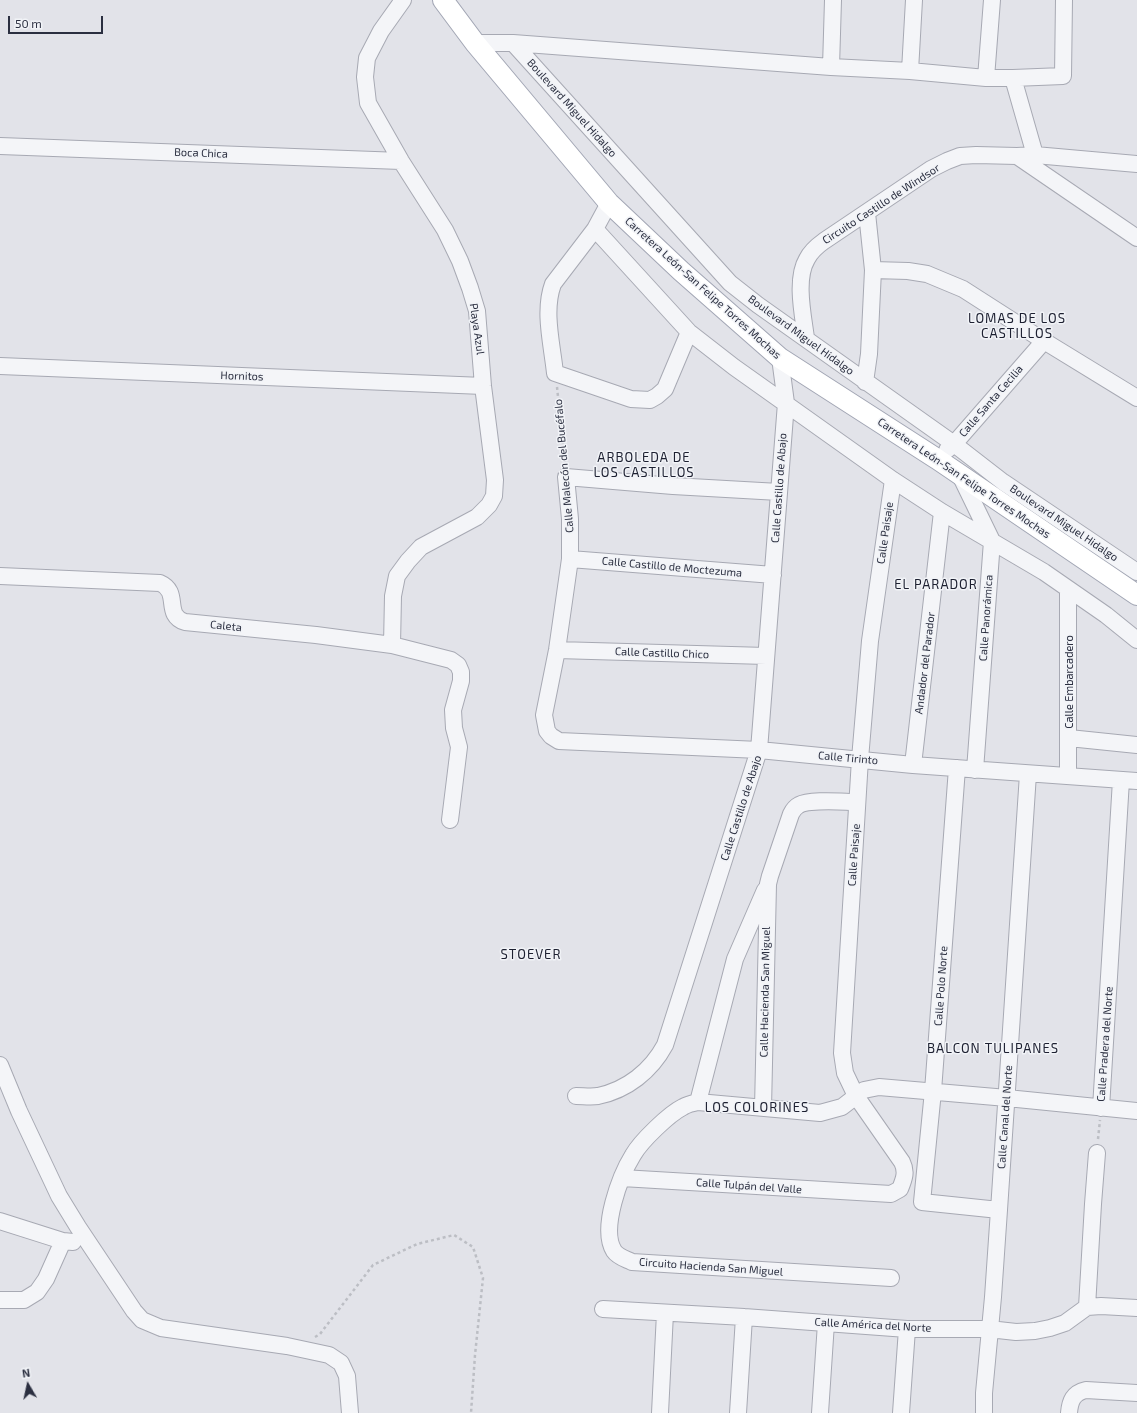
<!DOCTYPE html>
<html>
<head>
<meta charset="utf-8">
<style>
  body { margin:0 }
  #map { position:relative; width:1137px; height:1413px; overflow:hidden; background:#e2e3e9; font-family:"Exo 2",sans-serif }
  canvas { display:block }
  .north { position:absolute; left:8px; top:1365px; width:40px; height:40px; -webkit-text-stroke:3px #f1f3f7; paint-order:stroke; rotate:351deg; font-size:11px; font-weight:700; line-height:16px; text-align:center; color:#2b2f40 }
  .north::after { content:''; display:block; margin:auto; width:14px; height:18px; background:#2b2f40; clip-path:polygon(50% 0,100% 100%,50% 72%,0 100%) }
  .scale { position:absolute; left:8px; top:16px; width:95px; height:18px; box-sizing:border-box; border:2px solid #2b2f40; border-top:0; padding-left:5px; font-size:12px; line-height:14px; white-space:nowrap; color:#2b2f40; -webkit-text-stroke:3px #f1f3f7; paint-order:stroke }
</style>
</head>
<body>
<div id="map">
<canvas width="1137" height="1413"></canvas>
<div class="north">N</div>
<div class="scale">50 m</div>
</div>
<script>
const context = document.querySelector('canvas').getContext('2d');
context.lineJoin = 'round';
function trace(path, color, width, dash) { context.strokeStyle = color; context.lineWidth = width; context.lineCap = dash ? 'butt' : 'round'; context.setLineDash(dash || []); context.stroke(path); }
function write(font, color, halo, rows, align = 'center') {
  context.font = font + ' "Exo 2",sans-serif'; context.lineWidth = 3; context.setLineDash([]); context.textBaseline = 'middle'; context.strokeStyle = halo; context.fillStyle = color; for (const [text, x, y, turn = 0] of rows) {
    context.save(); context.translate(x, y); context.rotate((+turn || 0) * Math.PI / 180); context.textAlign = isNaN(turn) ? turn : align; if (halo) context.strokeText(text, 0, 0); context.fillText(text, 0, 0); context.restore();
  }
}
const minor = new Path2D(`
  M475,43H513L831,67L910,71L986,78H1013L1063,76L1064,0
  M513,43L730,283L758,305L954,444L1003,482L1137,572
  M831,67L833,0
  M910,71L914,0
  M986,78L992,0
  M1013,78L1035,155
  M0,146L401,161
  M1017,156L1137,238
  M609,203L595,229L553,284C543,311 552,344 555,373L631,399L650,400L657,396L665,389L689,332
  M595,229L689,332L734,367L893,480L942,512L1044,572L1106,615L1137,640
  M873,270L908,271L927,274L963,289L1044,341L1137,398
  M806,338C803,315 795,279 807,259C811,251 817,246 824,241L931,169L947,161L960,156L976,155L1017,156L1035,155L1137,164
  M0,366L483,386
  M865,382L869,354L873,270L867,213
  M947,450L954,444L1044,341
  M960,475L992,541L975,770
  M779,492L673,486L566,477L570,519V559L557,650L544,715L547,731L551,736L559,741L759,750L913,765L1137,781
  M570,559L773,575
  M0,576L160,583C181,592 163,615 185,622L316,635L392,645L451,660L458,665L461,672V681L453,710L454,728L459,747L450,820
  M392,645L393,596L397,576L408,561L421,547L477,517L489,505L494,496L495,480L483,386L477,311L470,288L460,261L445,230L401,161L368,103L365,77L367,58L381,31L403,0
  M557,650L766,656
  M1069,738L1137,745
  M913,765L942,512
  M957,768L933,1091L922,1202L999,1210
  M1068,776V589
  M0,1065L19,1111L59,1196L78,1227L134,1311L142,1320L161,1328L287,1346L329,1355L341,1363L347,1376L350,1413
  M576,1096C583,1096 591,1097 598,1096C627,1090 651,1071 665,1045L759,750L786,403L780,358
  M698,1102L735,959L765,890
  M763,1108L768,884L770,876L791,814C793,810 795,807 799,805C810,799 844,802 857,802
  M1101,1108L1121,780
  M622,1178L891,1194L900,1189C904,1179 907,1172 902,1162L856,1096L845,1073L842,1053L860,759L870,641L893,480
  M0,1221L63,1241L73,1242
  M891,1278L632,1262C626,1259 618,1257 614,1251C600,1229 620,1176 633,1155C641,1141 669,1114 683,1107C688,1104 693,1103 698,1102L820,1113L842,1107L864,1090L879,1087L1007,1098L1137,1111
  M0,1300H24L37,1292L46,1279L63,1241
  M1087,1307L1093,1204L1097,1153
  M603,1309L744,1317L907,1329H989L1016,1332L1035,1331L1050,1328L1065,1323L1087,1307L1101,1306L1137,1308
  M660,1413L665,1313
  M738,1413L744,1317
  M820,1413L826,1323
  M901,1413L907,1329
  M984,1413V1393L993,1297L999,1210L1028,774
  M1069,1413C1070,1401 1073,1393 1086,1390L1137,1393`);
const major = new Path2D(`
  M443,0L475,43L609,203L681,271L780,358L937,459L1137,595`);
trace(minor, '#a7a9b3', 18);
trace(major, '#a2a6b4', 22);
trace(new Path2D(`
  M557,387L565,464
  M1098,1139L1100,1120
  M315,1337L320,1334L373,1265L417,1244L454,1235L473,1247L483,1278L475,1355L471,1413`), '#bcbec4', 2.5, [3, 3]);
trace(minor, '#f4f5f8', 16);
trace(major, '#fff', 20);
write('11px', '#2b2f40', '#f1f3f7', [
  ["Boulevard Miguel Hidalgo",572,108,48],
  ["Boca Chica",201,153,2],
  ["Circuito Castillo de Windsor",881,204,-33],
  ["Carretera León-San Felipe Torres Mochas",703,288,42],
  ["Playa Azul",477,329,82],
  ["Boulevard Miguel Hidalgo",801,335,36],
  ["Hornitos",242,376,2],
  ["Calle Santa Cecilia",991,401,-49],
  ["Calle Malecón del Bucéfalo",564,466,-95],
  ["Carretera León-San Felipe Torres Mochas",964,478,34],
  ["Calle Castillo de Abajo",779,488,-86],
  ["Boulevard Miguel Hidalgo",1064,523,34],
  ["Calle Paisaje",885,533,-82],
  ["Calle Castillo de Moctezuma",672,567,5],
  ["Calle Panorámica",986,618,-86],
  ["Caleta",226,626,6],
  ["Calle Castillo Chico",662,653,2],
  ["Andador del Parador",925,663,-83],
  ["Calle Embarcadero",1069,682,-90],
  ["Calle Tirinto",848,758,5],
  ["Calle Castillo de Abajo",741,808,-72],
  ["Calle Paisaje",854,855,-86],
  ["Calle Polo Norte",941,986,-86],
  ["Calle Hacienda San Miguel",765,992,-89],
  ["Calle Pradera del Norte",1105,1044,-86],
  ["Calle Canal del Norte",1005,1117,-86],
  ["Calle Tulpán del Valle",749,1186,4],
  ["Circuito Hacienda San Miguel",711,1267,4],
  ["Calle América del Norte",873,1325,3]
]);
context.letterSpacing = '1px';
write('13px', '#1d2031', '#f1f3f7', [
  ["LOMAS DE LOS",1017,319],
  ["CASTILLOS",1017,334],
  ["ARBOLEDA DE",644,458],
  ["LOS CASTILLOS",644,473],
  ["EL PARADOR",936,585],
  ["STOEVER",531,955],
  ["BALCON TULIPANES",993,1049],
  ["LOS COLORINES",757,1108]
]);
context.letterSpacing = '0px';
</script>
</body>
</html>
